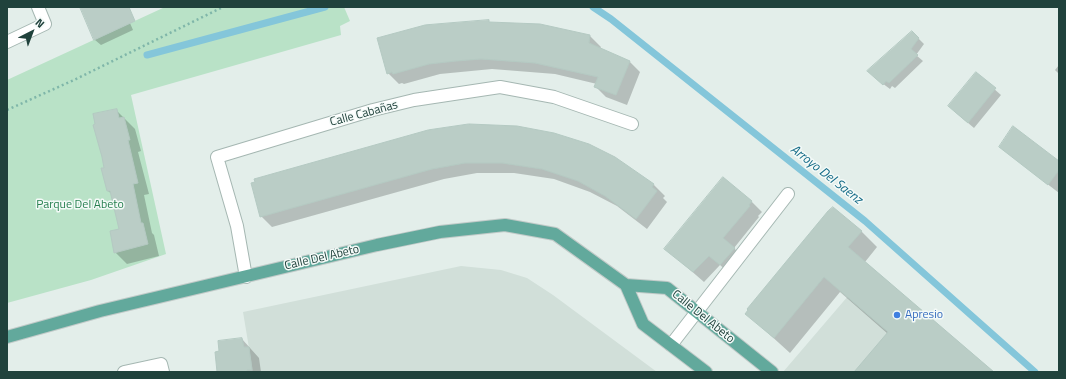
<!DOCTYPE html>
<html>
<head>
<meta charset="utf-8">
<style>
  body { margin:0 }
  #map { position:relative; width:1066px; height:379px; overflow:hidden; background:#e3eeea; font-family:"Titillium Web",sans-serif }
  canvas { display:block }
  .frame { position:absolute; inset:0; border:8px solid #20423c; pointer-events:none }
  .north { position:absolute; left:12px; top:12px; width:40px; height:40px; -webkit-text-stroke:3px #f4faf8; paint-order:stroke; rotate:42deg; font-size:11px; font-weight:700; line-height:16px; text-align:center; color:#20423c }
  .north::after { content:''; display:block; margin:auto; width:14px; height:18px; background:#20423c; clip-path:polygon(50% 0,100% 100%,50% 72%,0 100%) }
</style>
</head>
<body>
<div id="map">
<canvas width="1066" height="379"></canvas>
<div class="frame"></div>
<div class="north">N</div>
</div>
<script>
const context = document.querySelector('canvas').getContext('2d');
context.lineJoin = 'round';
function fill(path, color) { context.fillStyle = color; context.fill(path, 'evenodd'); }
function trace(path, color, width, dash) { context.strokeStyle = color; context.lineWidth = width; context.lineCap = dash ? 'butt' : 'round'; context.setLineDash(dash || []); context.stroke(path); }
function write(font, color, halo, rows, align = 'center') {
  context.font = font + ' "Titillium Web",sans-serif'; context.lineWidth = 3; context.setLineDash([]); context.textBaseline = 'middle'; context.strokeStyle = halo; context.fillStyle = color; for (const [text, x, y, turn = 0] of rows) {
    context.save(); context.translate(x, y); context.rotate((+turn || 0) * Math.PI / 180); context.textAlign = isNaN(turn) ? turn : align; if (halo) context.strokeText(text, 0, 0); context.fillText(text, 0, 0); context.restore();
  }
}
fill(new Path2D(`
  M461,266L501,270L527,278L553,295L657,372H253L243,312Z
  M872,268L994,372H783Z`), '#d1dfd9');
fill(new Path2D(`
  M165,7H344L350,21L340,26L341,35L131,95L166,254L91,280L7,303V80Z`), '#b9e2c7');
fill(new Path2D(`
  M81,7H123L133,30L101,45L95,40Z
  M488,21L490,23L540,25L590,36L601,47L600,49L629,61L640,72L627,105L606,97L596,87L597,84L555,74L492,69L440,74L404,84L402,83L399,84L388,73Z
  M912,32L924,44L916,55L923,61L895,88L892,86L890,89L874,77Z
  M1059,65V74L1055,70Z
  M976,73L1001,95L974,128L955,112Z
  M116,110L135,129L141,151L138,152L149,194L144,195L152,233L154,235L159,256L127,264L115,252L120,230L112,194L108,191L105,169Z
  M380,144L614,158L654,185L665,196L663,198L667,202L647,229L617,206L590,192L554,179L514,173H477L444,179L272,227L261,216Z
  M1000,147L1059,162V193L1006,152Z
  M751,201L762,212L758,216L759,217L734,248L744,259L731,275L720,265L704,282L666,249Z
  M861,231L877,247L865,262L993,372H855L888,334L840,292L790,353L747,314Z
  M242,339L259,358L261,372H218Z`), '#0003');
trace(new Path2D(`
  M593,7L611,19L865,221L1035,372
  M147,55L325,7`), '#84c6da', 7);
const building = new Path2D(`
  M80,7H129L135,21L94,40Z
  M489,20V22L540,24L590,35L589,43L630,61L616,95L594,87L598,77L535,63L481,59L456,61L429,64L393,74L392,72L387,74L377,38L425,25Z
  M912,31L919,38L911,49L918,55L889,83L886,81L883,85L867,71Z
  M976,72L996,88L968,123L948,106Z
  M117,109L119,118L124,117L130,140H128L138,183L133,184L141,223H143L148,244L114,253L110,231L119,229L110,191H107L101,168H104L102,157L93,125L95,124L93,114Z
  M469,124L517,126L554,133L589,144L615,157L654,184L652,187L657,191L636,219L605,196L578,181L542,169L502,163H465L432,169L260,217L251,183L255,182L254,179L428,130Z
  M1013,126L1059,161V170L1048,185L999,147Z
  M723,177L752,201L749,205L750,206L723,238L735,248L720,265L709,256L693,272L664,249Z
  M833,207L862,231L848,247L994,372H854L888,332L824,277L774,338L745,314L748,310L747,309L799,246L828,211Z
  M242,338L244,347H249L252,370H247V372H217L215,352L219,351L218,341Z`);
fill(building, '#bacdc6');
trace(building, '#b4c9c2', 1);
const street = new Path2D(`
  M7,42L45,24L38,7
  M246,277L237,226L217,157L373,110L414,100L500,87L554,97L632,124
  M671,345L788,194
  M124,372L161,364L163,372`);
const primary = new Path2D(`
  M626,285L667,288L772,372
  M7,337L100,311L377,245L440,232L505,225L555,234L626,285L643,324L706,372`);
trace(street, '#a5b7b2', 14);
trace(primary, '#c1cac8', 14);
trace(new Path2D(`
  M7,110L74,80L223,7`), '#7fb6a9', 2.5, [2, 3]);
trace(street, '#fff', 12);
trace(primary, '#62a99c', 12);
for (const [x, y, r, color] of [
  [897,315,4,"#3f7fe0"]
]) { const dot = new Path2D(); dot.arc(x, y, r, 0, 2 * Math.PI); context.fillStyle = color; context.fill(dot); trace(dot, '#f4faf8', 1.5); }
write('12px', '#20423c', '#f4faf8', [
  ["Calle Cabañas",364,114,-15],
  ["Calle Del Abeto",322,258,-13],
  ["Calle Del Abeto",703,317,39]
]);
write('12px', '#257f4e', '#f4faf8', [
  ["Parque Del Abeto",80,205]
]);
write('12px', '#366cbe', '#f4faf8', [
  ["Apresio",905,315]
], 'left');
write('italic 13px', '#126a86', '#f4faf8', [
  ["Arroyo Del Saenz",826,175,38]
]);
</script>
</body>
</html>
